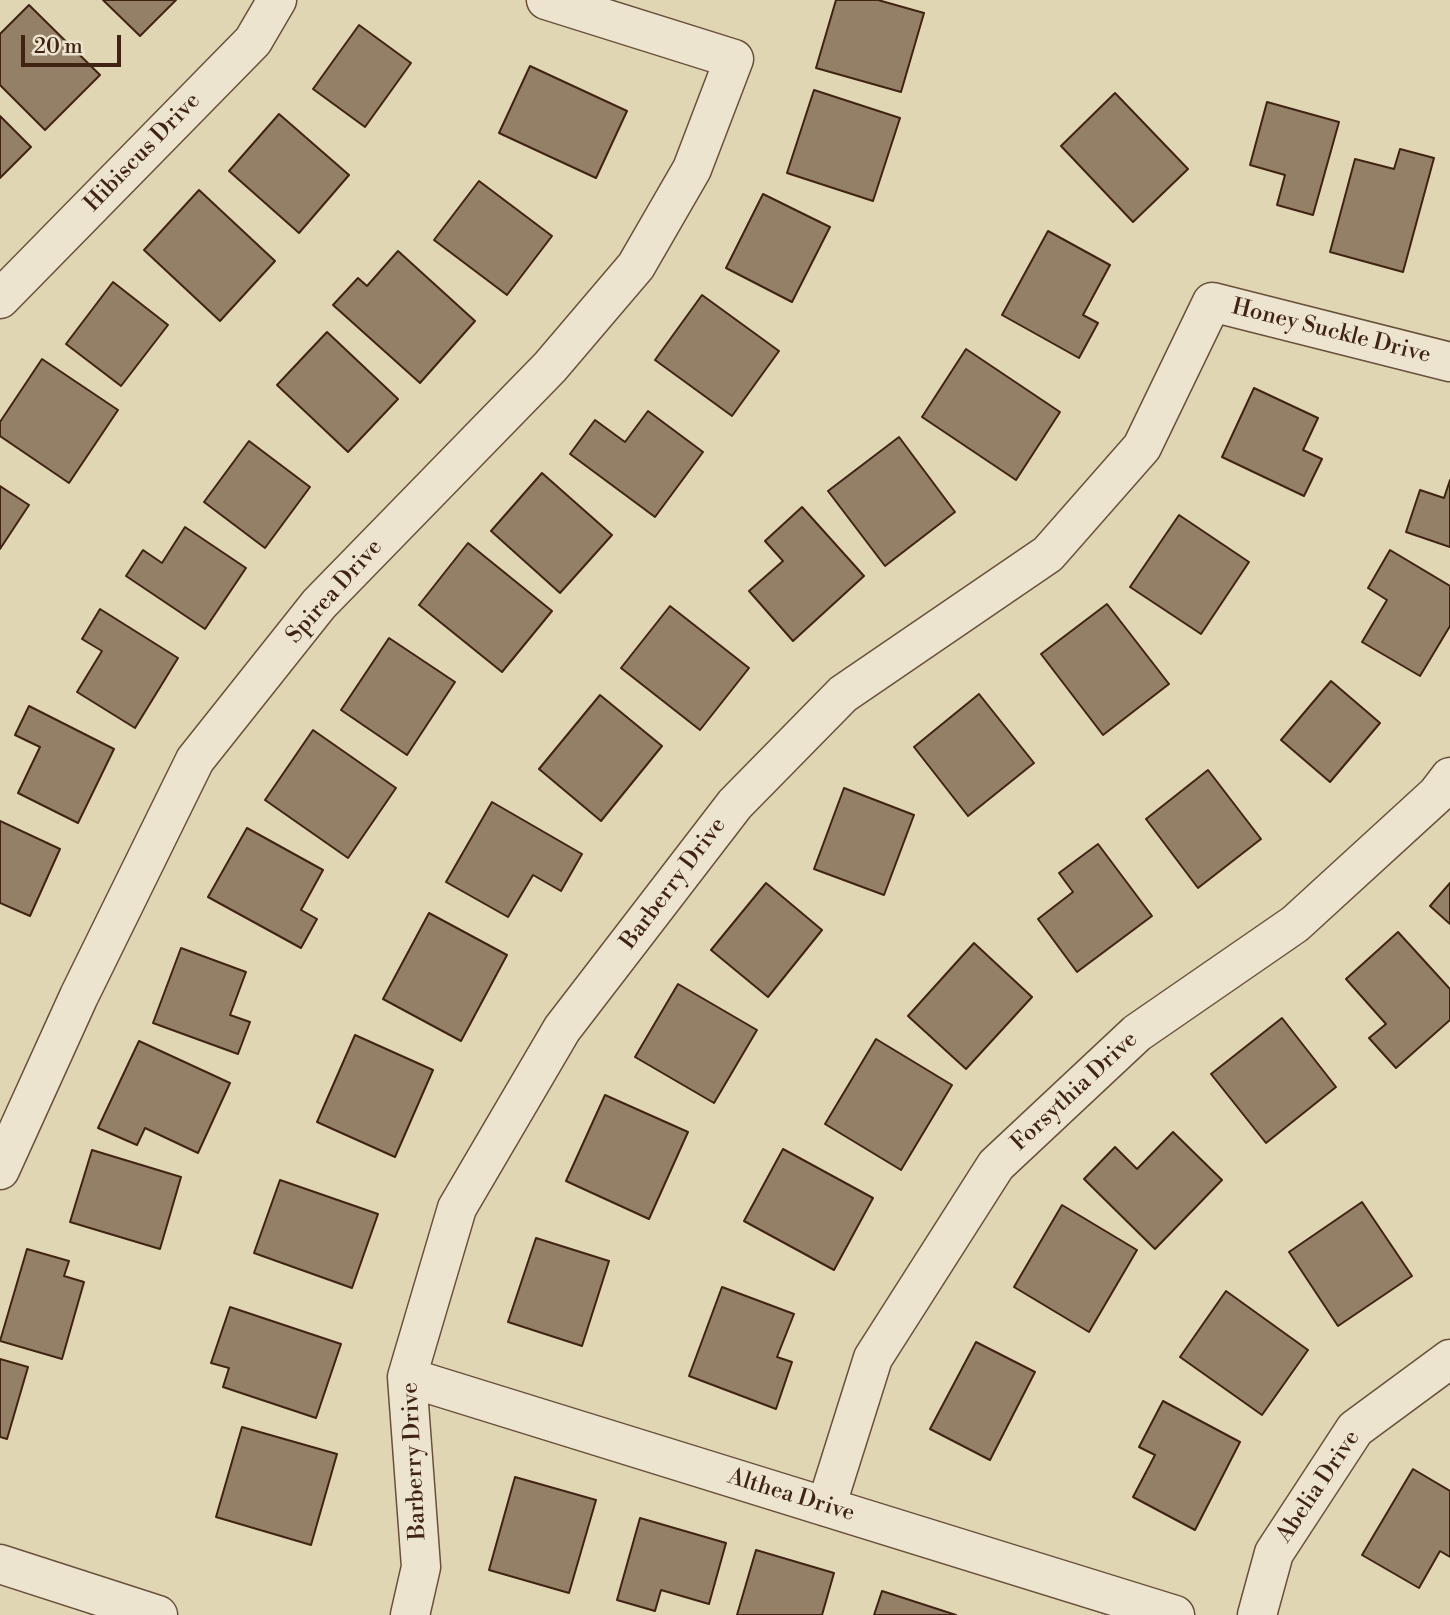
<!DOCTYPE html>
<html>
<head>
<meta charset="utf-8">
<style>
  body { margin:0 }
  #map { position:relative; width:1450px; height:1615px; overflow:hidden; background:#e1d6b4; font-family:"Libre Bodoni",serif }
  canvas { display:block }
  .scale { position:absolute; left:21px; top:35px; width:100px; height:32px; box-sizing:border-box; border:4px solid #402312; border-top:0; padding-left:9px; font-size:21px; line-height:24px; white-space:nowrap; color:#402312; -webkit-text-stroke:5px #ece4ce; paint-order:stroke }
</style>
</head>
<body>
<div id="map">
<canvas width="1450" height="1615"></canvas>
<div class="scale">20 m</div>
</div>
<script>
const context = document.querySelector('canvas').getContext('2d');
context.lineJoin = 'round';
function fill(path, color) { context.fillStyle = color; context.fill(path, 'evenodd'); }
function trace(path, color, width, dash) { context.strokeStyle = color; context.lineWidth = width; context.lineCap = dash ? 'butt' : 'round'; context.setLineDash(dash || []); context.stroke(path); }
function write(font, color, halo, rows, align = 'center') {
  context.font = font + ' "Libre Bodoni",serif'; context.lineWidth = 7; context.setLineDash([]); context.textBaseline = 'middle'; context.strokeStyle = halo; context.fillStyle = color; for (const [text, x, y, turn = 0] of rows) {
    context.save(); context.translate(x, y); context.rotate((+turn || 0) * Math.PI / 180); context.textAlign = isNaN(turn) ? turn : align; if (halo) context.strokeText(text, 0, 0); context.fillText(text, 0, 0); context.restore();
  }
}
const building = new Path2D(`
  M103,0H176L140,36Z
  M836,0H878L924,13L901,92L816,68Z
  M29,5L100,75L45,130L0,85V34Z
  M359,25L411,63L365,127L313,89Z
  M530,66L627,111L596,178L499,133Z
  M814,90L900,118L873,201L787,173Z
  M1115,93L1188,169L1133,222L1061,146Z
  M1267,102L1339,122L1313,215L1277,205L1285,175L1250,165Z
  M279,114L349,175L299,233L229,171Z
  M0,116L31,147L0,178Z
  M1400,149L1434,158L1403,272L1330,252L1355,159L1394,169Z
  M479,181L552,236L507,295L434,240Z
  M199,190L275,261L220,321L144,250Z
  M763,194L830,227L792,302L726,268Z
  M1048,231L1110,265L1083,315L1098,323L1079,358L1002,315Z
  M398,251L475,321L420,383L333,305L358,278L367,286Z
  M113,282L168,325L121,386L66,344Z
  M702,295L779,351L732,416L655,360Z
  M327,332L398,399L348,452L277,385Z
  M966,349L1060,412L1016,480L922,417Z
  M42,359L118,410L69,483L0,436V422Z
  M1254,388L1318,418L1303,450L1322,459L1304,496L1222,457Z
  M648,411L703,452L655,517L570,454L595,420L625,442Z
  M899,437L955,512L885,566L828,491Z
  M249,441L310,487L265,548L204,502Z
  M542,473L612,535L560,593L491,531Z
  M1450,480V547L1406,532L1420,490L1444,498Z
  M0,486L29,505L0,549Z
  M802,507L864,576L793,641L749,591L783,561L765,541Z
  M1179,515L1249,562L1201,634L1130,587Z
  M185,527L246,568L205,629L126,576L143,550L162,563Z
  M468,543L552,611L502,672L419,605Z
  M1390,550L1450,586V626L1420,676L1362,642L1387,600L1368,588Z
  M1107,604L1169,684L1103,735L1041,654Z
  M670,606L749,668L700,730L621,668Z
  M100,609L178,658L135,728L77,692L102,651L82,639Z
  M389,638L455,682L407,755L341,710Z
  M1331,681L1380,723L1330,782L1281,740Z
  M979,694L1034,763L968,816L914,747Z
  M600,695L662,746L601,821L539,769Z
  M29,706L114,749L78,823L18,793L40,747L15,735Z
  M313,730L396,788L348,858L265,800Z
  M1208,770L1261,839L1198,888L1146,819Z
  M844,788L914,815L884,895L814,869Z
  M492,802L582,854L561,891L533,875L508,917L446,882Z
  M0,821L60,849L30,916L0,903Z
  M247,828L323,870L301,910L317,919L301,948L208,897Z
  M1098,844L1152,916L1077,972L1038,919L1073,892L1059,873Z
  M766,883L822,930L768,997L711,950Z
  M1450,883V924L1430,906Z
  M429,913L507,955L461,1041L383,999Z
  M1398,932L1450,989V1020L1396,1068L1369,1038L1386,1024L1346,979Z
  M974,943L1032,997L966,1069L908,1016Z
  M181,948L246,972L230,1015L250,1022L238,1054L153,1023Z
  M678,984L757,1030L714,1103L635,1057Z
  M1282,1018L1336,1087L1266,1143L1211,1074Z
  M355,1035L433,1070L395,1157L317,1122Z
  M876,1039L952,1085L901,1170L825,1124Z
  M139,1041L230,1083L198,1153L145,1128L137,1145L98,1128Z
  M605,1095L688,1132L649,1219L566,1181Z
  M1173,1132L1222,1180L1155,1249L1084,1179L1115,1147L1137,1169Z
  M783,1149L873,1198L834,1270L744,1221Z
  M92,1150L181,1177L160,1249L70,1222Z
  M280,1180L378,1214L352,1288L254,1253Z
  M1362,1202L1412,1276L1338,1326L1289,1252Z
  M1062,1205L1137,1250L1089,1332L1014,1287Z
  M536,1238L609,1261L582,1346L508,1322Z
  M27,1249L69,1261L64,1276L84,1282L62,1359L0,1341Z
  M722,1287L794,1314L777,1357L792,1362L776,1409L689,1376Z
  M1226,1291L1308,1350L1262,1415L1180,1357Z
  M230,1307L341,1344L316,1418L223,1387L229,1368L211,1363Z
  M976,1342L1035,1372L990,1460L930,1429Z
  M0,1359L28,1367L7,1439L0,1437Z
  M1163,1401L1240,1442L1195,1530L1133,1497L1155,1455L1139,1447Z
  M242,1427L337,1454L311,1545L216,1517Z
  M1413,1469L1450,1491V1557L1440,1551L1419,1588L1362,1555Z
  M515,1477L596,1500L569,1593L489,1570Z
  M640,1518L726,1543L709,1604L661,1590L655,1611L617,1600Z
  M756,1550L834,1573L822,1615H737Z
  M882,1591L956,1615H874Z`);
fill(building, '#948066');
trace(building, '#402312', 2);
const minor = new Path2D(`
  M0,299L253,41L277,0
  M0,1170L79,996L195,760L319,604L550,367L636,266L692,169L734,59L546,0
  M407,1377L1175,1615
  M826,1507L873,1358L996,1165L1137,1033L1295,924L1437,794L1450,777
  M0,1564L158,1615
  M410,1615L421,1567L407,1377L457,1208L562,1029L735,804L843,694L1048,554L1142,447L1212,302L1450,362
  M1257,1615L1274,1553L1355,1429L1450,1359`);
trace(minor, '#68503a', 41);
trace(minor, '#ece4ce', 38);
write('23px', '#402312', '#ece4ce', [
  ["Hibiscus Drive",143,153,-46],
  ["Honey Suckle Drive",1331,332,14],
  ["Spirea Drive",335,592,-48],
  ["Barberry Drive",674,884,-53],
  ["Forsythia Drive",1075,1092,-43],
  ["Barberry Drive",415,1461,-93],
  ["Abelia Drive",1319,1487,-56],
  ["Althea Drive",791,1496,17]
]);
</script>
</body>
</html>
